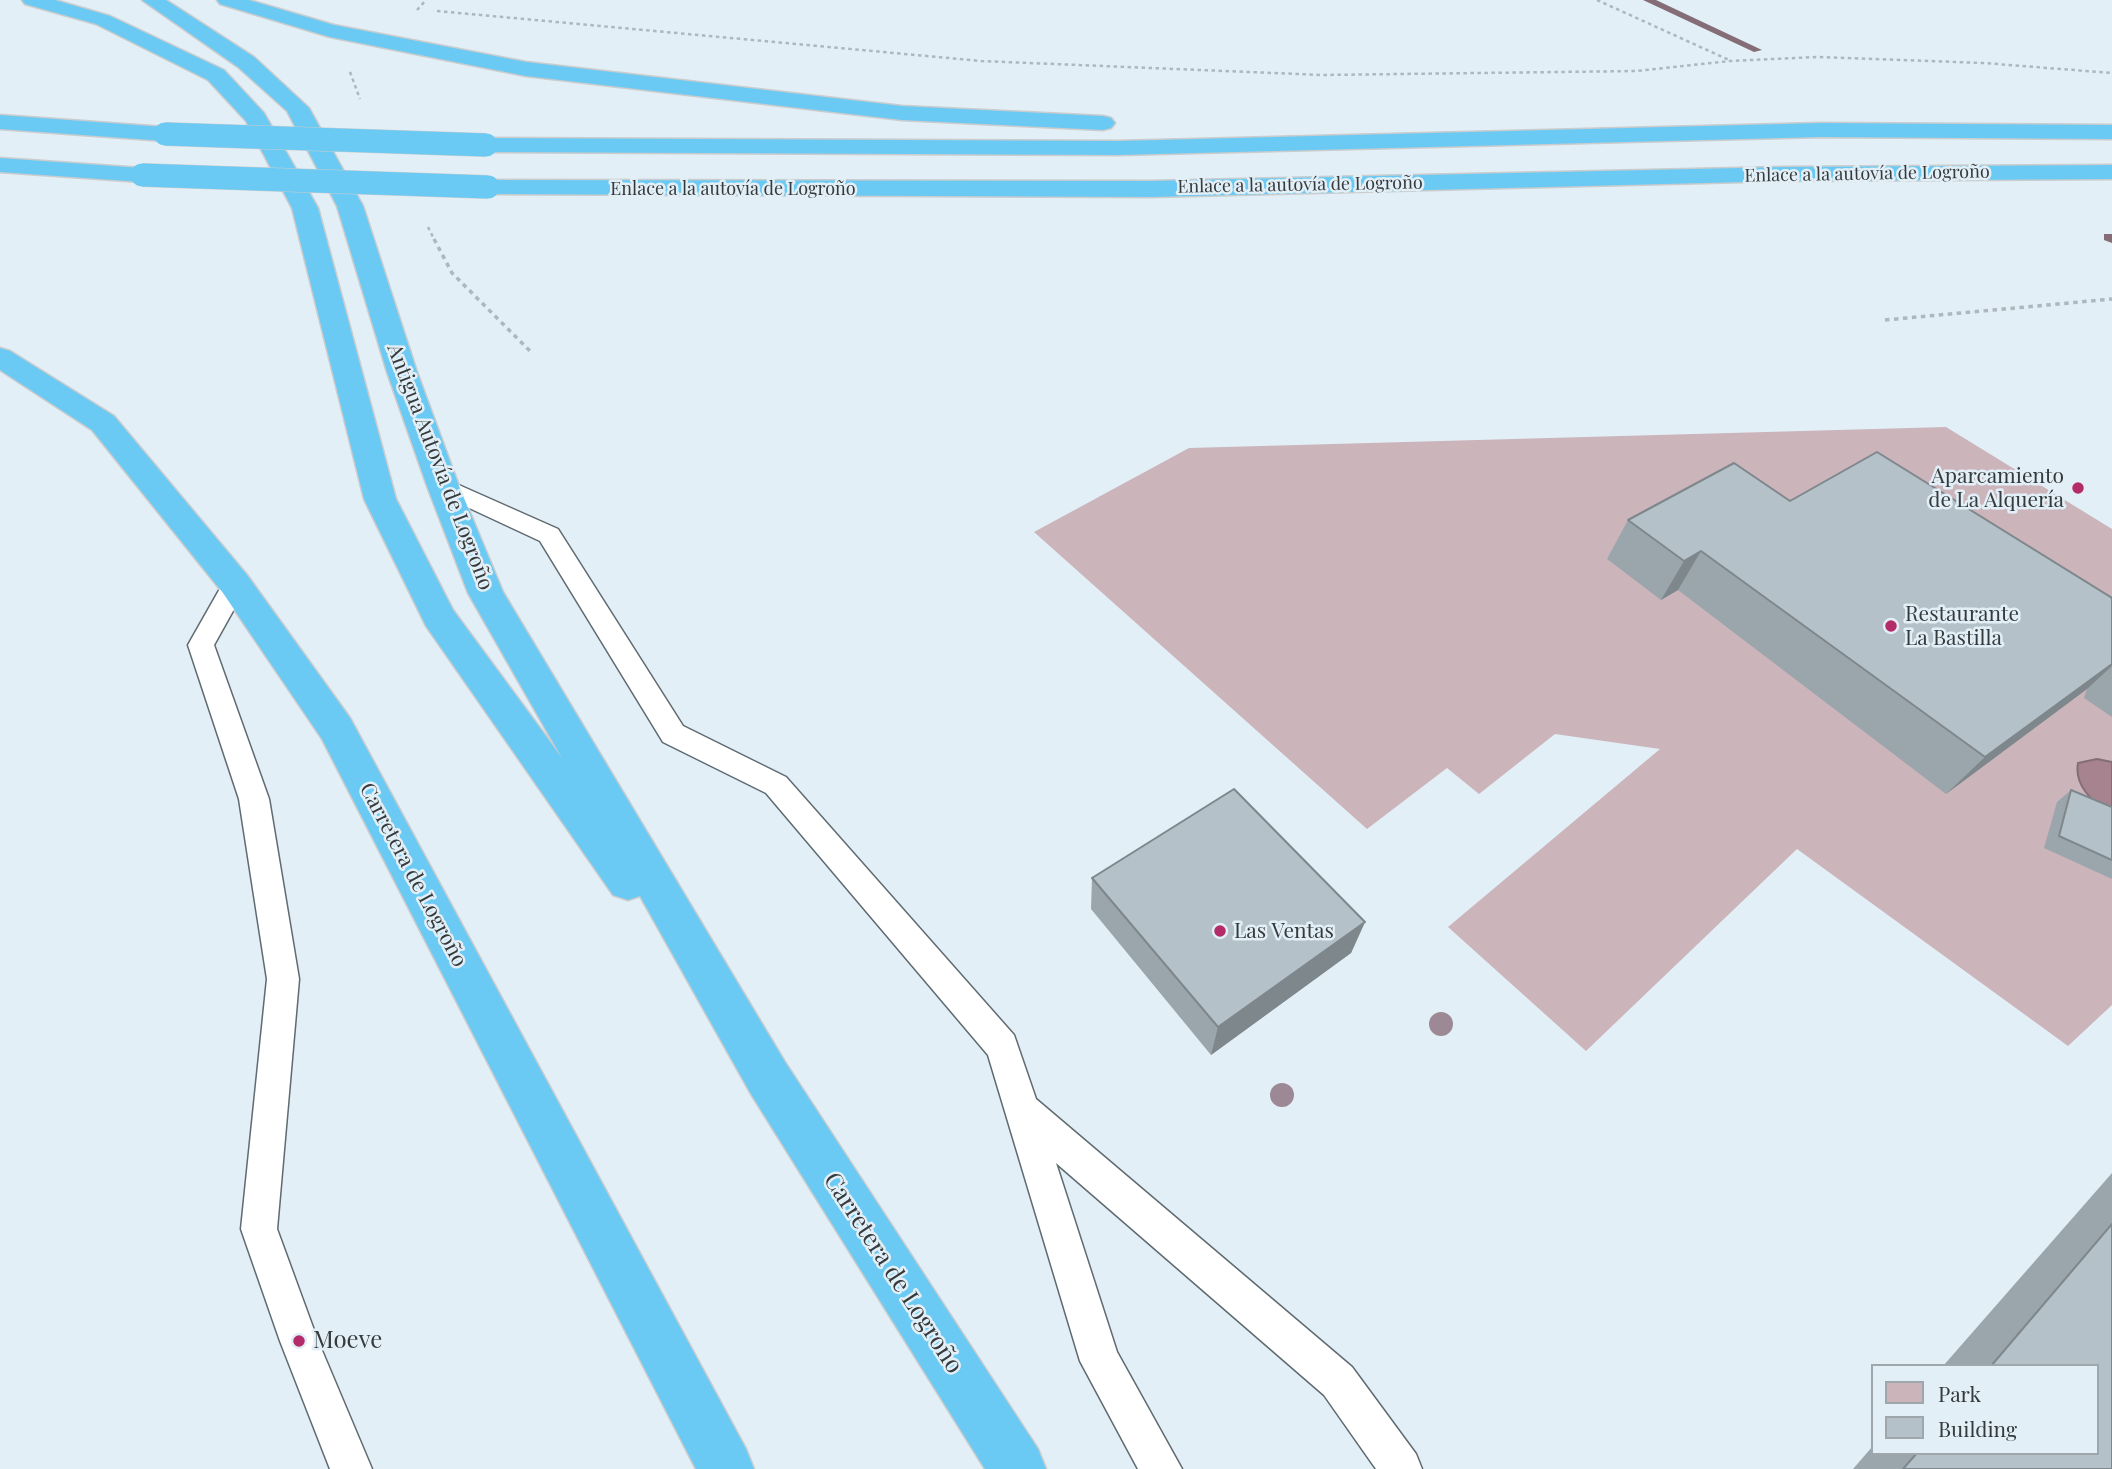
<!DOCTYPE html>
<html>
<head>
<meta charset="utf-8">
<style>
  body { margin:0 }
  #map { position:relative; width:2112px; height:1469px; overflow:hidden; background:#e2eff6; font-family:"Playfair Display",serif }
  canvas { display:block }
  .legend { position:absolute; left:1871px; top:1364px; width:228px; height:91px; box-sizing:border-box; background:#e2eff6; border:2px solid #9da7ac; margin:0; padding:9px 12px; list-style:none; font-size:21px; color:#353a3d }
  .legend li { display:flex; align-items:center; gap:14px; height:35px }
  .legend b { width:35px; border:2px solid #9da7ac }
</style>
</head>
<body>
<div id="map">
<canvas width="2112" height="1469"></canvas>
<ul class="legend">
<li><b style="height:19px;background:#ccb4bb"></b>Park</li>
<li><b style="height:19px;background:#b4c1c8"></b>Building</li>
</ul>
</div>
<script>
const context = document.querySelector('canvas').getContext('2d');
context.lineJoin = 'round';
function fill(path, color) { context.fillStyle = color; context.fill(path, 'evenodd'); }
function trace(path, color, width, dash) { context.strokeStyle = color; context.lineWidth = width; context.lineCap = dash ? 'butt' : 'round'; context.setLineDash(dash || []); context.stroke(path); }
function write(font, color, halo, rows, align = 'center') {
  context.font = font + ' "Playfair Display",serif'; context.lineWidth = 5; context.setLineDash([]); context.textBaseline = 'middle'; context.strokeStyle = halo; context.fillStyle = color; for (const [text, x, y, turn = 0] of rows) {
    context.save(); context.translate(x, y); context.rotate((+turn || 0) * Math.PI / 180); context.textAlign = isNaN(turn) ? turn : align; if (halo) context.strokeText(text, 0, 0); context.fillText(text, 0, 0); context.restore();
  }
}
fill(new Path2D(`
  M1946,427L2112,529V1005L2068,1046L1797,849L1586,1051L1448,927L1660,749L1555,734L1479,794L1447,768L1367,829L1034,532L1189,448Z`), '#ccb4bb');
const water = new Path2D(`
  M2097,759L2112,762V813C2092,803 2074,785 2078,763Z`);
fill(water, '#a6838e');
trace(water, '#846d76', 2);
fill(new Path2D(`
  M1643,0H1656L1762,50L1754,52Z
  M2104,234H2112V243L2104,240Z`), '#846d76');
const lane = new Path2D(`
  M443,478L558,529L683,726L786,777L1014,1035L1036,1099L1352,1367L1416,1454L1422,1469H1376L1324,1395L1056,1163L1117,1352L1182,1469H1138L1080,1361L988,1055L766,793L663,742L540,541L435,492L431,486L435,480Z
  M235,575L244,578L248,584L214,645L269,799L299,979L277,1229L318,1341L372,1469H330L280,1341L241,1229L267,979L239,799L188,645L226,578Z`);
const highway = new Path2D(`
  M22,0H55L110,16L224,70L264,113L318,208L396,499L453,610L562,758L468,593L427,486L387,372L337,206L287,111L238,67L142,0H166L254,57L309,108L363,206L417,372L459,486L503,592L785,1062L1038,1449L1046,1469H985L751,1094L640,896L628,900L613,895L426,626L364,499L292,208L246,121L208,80L96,24L25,4Z
  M217,0H249L334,25L526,62L902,106L1103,116L1111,118L1115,123L1111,128L1103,130L902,120L526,76L330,37L220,4Z
  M0,115L165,127L173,129L177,134L173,139L165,141L0,129Z
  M1821,123L2112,125V139L1821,137L1118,155L486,152L478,150L474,145L478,140L486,138L1118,141Z
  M0,158L142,168L151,170L154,175L151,180L142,182L0,172Z
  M2112,165V179L1783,181L1151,197L488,194L479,192L476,187L479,182L488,180L1151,181L1783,167Z
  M0,348L10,351L114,416L247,575L350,718L746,1449L754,1469H696L322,739L223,593L92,430L0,370Z`);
trace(lane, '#5f6b70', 3);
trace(highway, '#cacccd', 3);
trace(new Path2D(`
  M1597,0L1729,60
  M417,10L426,0
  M437,11L981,61L1322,75L1637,71L1730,61L1817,57L1984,63L2112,73
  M350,72L360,99
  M428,227L435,241`), '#adb7bd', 2.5, [3.5, 3.5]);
trace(new Path2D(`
  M434,239L452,273L532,353
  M1885,320L2112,299`), '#adb7bd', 3.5, [4.5, 4.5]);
fill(lane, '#fff');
fill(highway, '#6bcaf4');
const highwayBridge = new Path2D(`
  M165,134L486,145
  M142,175L488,187`);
trace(highwayBridge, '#cacccd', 24, []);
trace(highwayBridge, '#6bcaf4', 23);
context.fillStyle = '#9d8895';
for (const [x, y] of [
  [1441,1024],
  [1282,1095]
]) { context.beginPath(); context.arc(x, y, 12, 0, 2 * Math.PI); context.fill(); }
fill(new Path2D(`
  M1790,501L2112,598V717L2084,698L2087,689L1946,794L1678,590L1661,600L1607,559L1628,520Z
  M2071,790L2112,807V879L2044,848L2057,802Z
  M1092,878L1365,922L1351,953L1211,1055L1091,909Z
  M2112,1173V1469H1853L1872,1447V1453H2096V1366H1943Z`), '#9ba6ac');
fill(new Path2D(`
  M1701,551L1678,590L1661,600L1684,561Z
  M2112,664V666L2087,689L1946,794L1985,757Z
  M1365,922L1351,953L1211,1055L1218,1027Z`), '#7e878c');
const building = new Path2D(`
  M1877,452L2112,598V664L1985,757L1701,551L1684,561L1628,520L1734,463L1790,501Z
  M1234,789L1365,922L1218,1027L1092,878Z
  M2071,790L2112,807V860L2059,836Z
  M2112,1224V1469H1903L1917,1453H2096V1366H1991Z`);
fill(building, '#b4c1c8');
trace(building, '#7e878c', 2);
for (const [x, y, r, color] of [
  [2078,488,7,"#b42b6a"],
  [1891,626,7,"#b42b6a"],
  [1220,931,7,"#b42b6a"],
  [299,1341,7,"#b42b6a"]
]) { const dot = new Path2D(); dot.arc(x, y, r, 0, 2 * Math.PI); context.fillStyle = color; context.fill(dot); trace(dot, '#e2eff6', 2.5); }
write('18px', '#353a3d', '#e2eff6', [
  ["Enlace a la autovía de Logroño",1867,174,-1],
  ["Enlace a la autovía de Logroño",1300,185,-1],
  ["Enlace a la autovía de Logroño",733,189]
]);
write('21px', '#353a3d', '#e2eff6', [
  ["Antigua Autovía de Logroño",440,467,69],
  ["Carretera de Logroño",413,875,62]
]);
write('21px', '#353a3d', '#e2eff6', [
  ["Aparcamiento",2064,476,"right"],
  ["de La Alquería",2064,500,"right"],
  ["Restaurante",1905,614],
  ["La Bastilla",1905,638],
  ["Las Ventas",1234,931]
], 'left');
write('24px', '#353a3d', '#e2eff6', [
  ["Carretera de Logroño",893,1273,57]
]);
write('24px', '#353a3d', '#e2eff6', [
  ["Moeve",313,1341]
], 'left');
</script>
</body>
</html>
